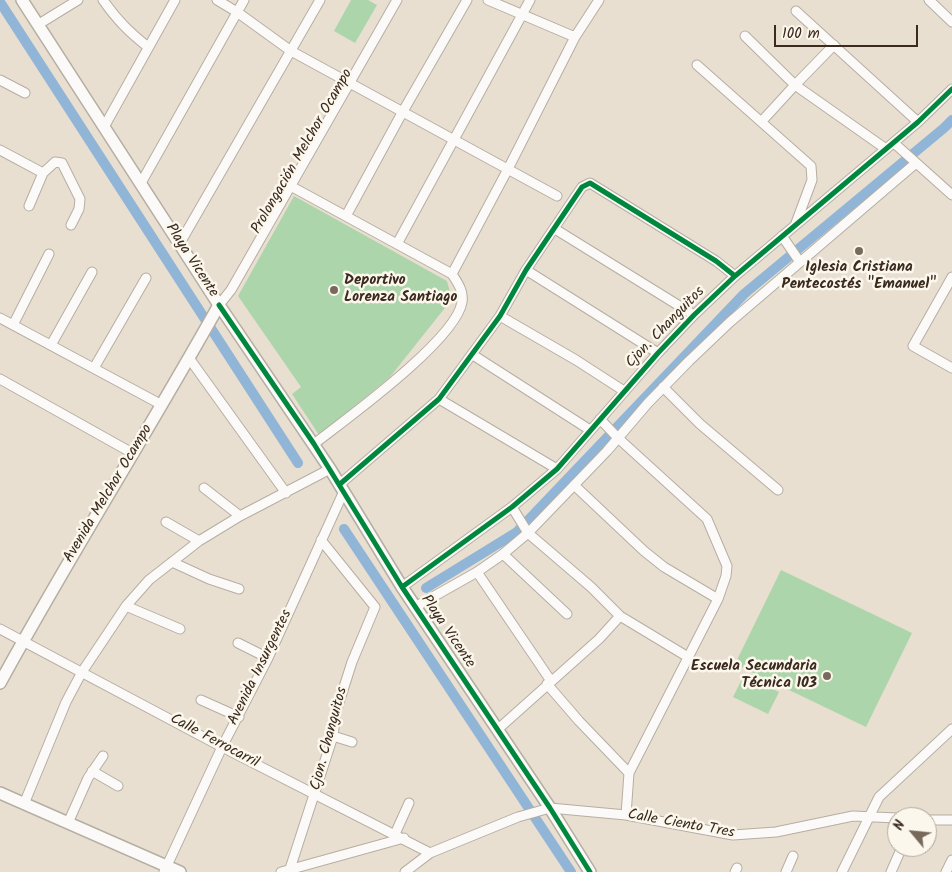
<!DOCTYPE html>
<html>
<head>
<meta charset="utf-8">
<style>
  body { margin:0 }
  #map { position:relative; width:952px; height:872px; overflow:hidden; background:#e8dfd0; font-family:Kalam,sans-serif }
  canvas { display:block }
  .north { position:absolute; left:887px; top:807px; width:50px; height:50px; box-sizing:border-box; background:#fbf7ec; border:1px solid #aea59a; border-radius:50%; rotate:298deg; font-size:14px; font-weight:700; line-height:20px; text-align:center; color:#3b2a1e }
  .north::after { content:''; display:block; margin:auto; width:18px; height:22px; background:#78695c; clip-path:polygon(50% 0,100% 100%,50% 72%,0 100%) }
  .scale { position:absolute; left:774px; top:25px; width:144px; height:22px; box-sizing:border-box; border:2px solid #3b2a1e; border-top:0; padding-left:6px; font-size:15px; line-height:18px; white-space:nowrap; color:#3b2a1e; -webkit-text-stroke:4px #fbf7ec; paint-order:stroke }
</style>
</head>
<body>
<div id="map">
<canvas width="952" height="872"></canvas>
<div class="north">N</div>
<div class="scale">100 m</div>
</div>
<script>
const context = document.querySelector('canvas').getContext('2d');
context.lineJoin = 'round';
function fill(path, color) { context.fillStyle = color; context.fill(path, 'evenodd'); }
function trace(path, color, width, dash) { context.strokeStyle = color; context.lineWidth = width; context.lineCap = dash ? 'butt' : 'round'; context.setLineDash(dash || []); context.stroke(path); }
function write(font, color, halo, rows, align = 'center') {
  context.font = font + ' Kalam,sans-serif'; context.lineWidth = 5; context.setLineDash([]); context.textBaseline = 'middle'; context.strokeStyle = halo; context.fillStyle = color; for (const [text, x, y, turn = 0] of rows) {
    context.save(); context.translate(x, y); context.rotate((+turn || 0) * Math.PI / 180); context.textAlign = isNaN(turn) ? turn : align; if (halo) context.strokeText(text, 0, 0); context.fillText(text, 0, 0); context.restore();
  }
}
fill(new Path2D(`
  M351,0H368L377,5L355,43L334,31Z
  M294,196L447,281L452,299L390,377L319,435L292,394L301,387L238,296Z
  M781,570L912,633L866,727L735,664Z
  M744,675L779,692L768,714L733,697Z`), '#add5ab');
trace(new Path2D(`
  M0,2L298,463
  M344,529L571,872
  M426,588L517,532L744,294L944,128L952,120`), '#90b5d7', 10);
const street = new Path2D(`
  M103,0C117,20 129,32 148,47
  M217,0L237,12L291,51L557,196
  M488,0L575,37
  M929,0L952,22
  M796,11L918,122
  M39,24L78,0
  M745,36L795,85L834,45
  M697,65L811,166L812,180L796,223
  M0,80L25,93
  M762,121L795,85L886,149
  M104,127L175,0
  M894,143L952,195
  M0,150L43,173
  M141,183L244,0
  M285,183L452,274C457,282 464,291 462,302C456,340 346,419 314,444
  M29,206L43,173L55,162L62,163L80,199L79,209L71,225
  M346,216L402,113L467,0
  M555,229L694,315
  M782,236L800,262
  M180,243L320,0
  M397,244L530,0
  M526,270L658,353
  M452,274L508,169L575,37L599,0
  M952,277L913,346L952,368
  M219,305L231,290L397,0
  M500,316L576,360L624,391
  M0,318L162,405
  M13,325L49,254
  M51,345L92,272
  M473,355L590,430
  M189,358L286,493
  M94,368L146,278
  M0,379L134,454
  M663,387L700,424L778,490
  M439,399L557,469
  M600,419L618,438L707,519L727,566L726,576L718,599L629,773
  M340,484L439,399L500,316L526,270L582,187L590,183L716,261L735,276
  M574,485L644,551L664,567L718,599
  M204,488L240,516
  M512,507L528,533L591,587L620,616L688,657
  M166,522L199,541
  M503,554L567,614
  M172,562L209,579L239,589
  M477,572L551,681
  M402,587L512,507L557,469L658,353L694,315L735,276L918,122L952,89
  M126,606L180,629
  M415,607L477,572L503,554L528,533L607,451L648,403L689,361L730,322L916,163
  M0,629L222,747L430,853
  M238,643L268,658
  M547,684L579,721L629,773L626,815
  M201,700L239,717
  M497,730L599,639L620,616
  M333,736L352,742
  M92,771L118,786
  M24,804L66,702L82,672L126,606L149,580L199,541L240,516L330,469
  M927,820H952
  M68,823L88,778L103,756
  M395,834L409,803
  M164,872L222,747L268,658L344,491
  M281,872L404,838
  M289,872L333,736L336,712L352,662L375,607L321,540
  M405,872L430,853L518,817L550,808L626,815L733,835L776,832L853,816L897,818
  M735,872L737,868
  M786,872L793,856
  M842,872L879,797L952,729
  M891,872L902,847
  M946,872L952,860`);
const secondary = new Path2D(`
  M22,0L219,305L330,469L402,587L550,808L590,872
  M0,683C70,555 148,432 219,305
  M0,793L180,872`);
trace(street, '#b5aea3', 11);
trace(secondary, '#b5aea3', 14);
trace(street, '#fcfaf8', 9);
trace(secondary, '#fcfaf8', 11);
trace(new Path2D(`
  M219,305L314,444L402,587L550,808L590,872
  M340,484L439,399L500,316L526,270L582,187L590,183L716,261L735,276
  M402,587L512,507L557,469L658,353L694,315L735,276L918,122L952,89`), '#00873e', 5);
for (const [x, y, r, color] of [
  [859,251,5,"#78695c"],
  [334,290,5,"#78695c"],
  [827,676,5,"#78695c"]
]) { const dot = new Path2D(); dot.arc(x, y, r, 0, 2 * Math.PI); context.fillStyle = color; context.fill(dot); trace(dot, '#fbf7ec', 2); }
write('15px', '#3b2a1e', '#fbf7ec', [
  ["Prolongación Melchor Ocampo",303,152,-60],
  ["Playa Vicente",191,261,57],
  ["Cjon. Changuitos",666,328,-46],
  ["Avenida Melchor Ocampo",109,494,-59],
  ["Playa Vicente",447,632,56],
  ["Avenida Insurgentes",261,668,-64],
  ["Cjon. Changuitos",330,739,-75],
  ["Calle Ferrocarril",214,742,28],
  ["Calle Ciento Tres",681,825,10]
]);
write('bold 15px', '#3b2a1e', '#fbf7ec', [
  ["Iglesia Cristiana",859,268],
  ["Pentecostés \"Emanuel\"",859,285],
  ["Deportivo",344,281,"left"],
  ["Lorenza Santiago",344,298,"left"],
  ["Escuela Secundaria",817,667,"right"],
  ["Técnica 103",817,684,"right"]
]);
</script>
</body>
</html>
